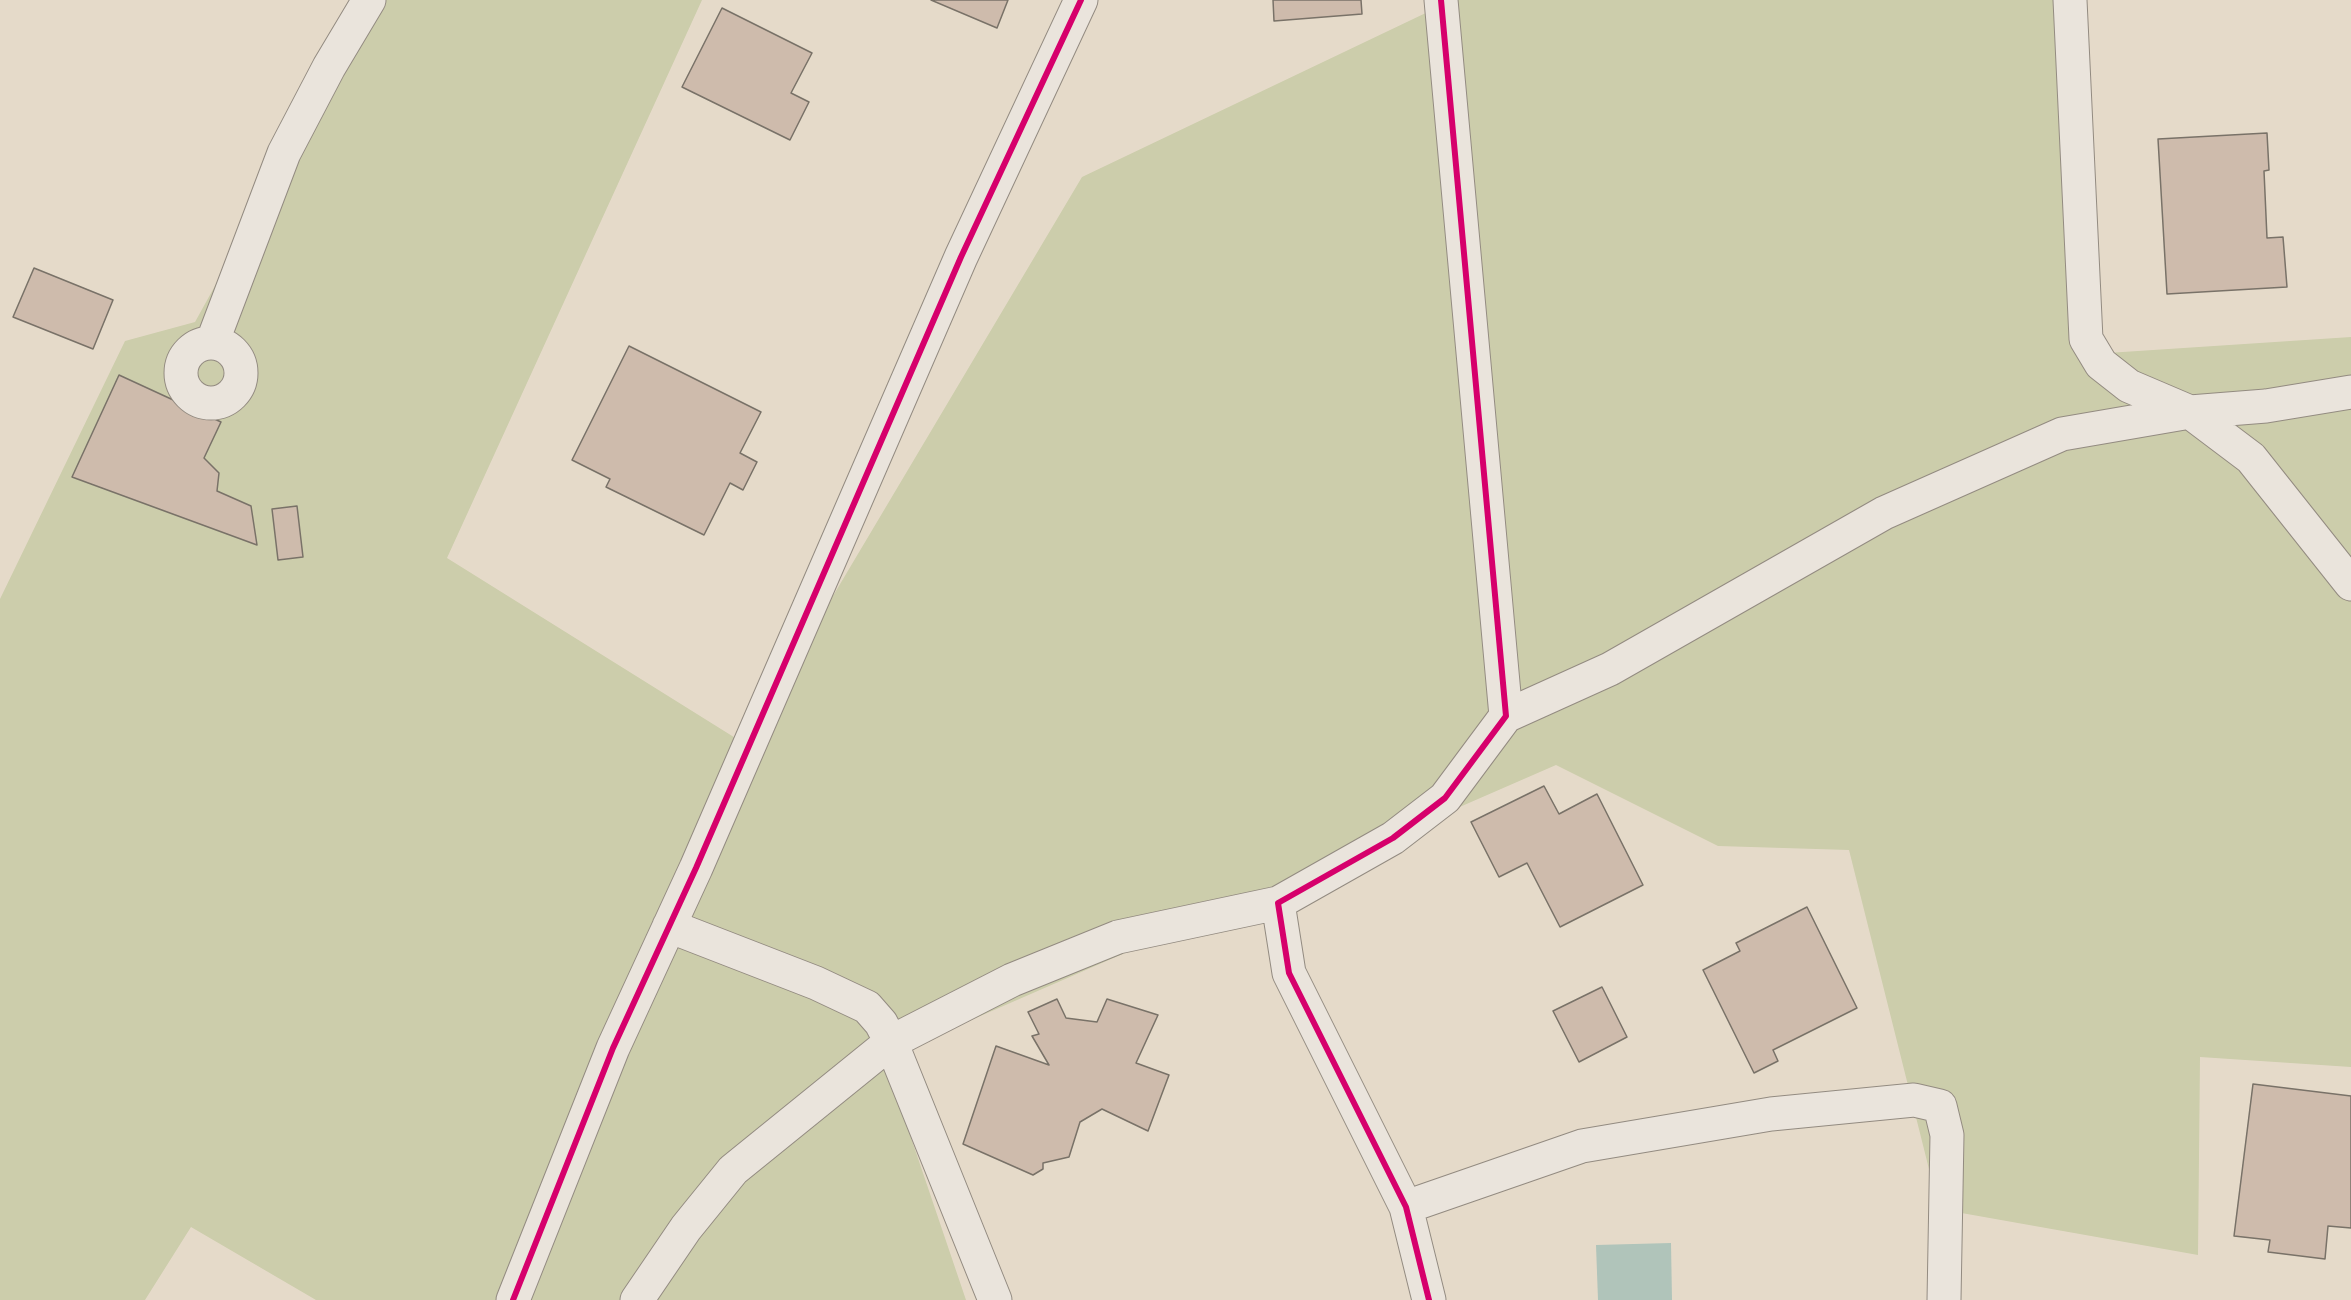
<!DOCTYPE html>
<html>
<head>
<meta charset="utf-8">
<style>
  body { margin:0 }
  canvas { display:block; background:#e5dac9 }
</style>
</head>
<body>
<canvas width="2351" height="1300"></canvas>
<script>
const context = document.querySelector('canvas').getContext('2d');
context.lineJoin = 'round';
function fill(path, color) { context.fillStyle = color; context.fill(path, 'evenodd'); }
function trace(path, color, width, dash) { context.strokeStyle = color; context.lineWidth = width; context.lineCap = dash ? 'butt' : 'round'; context.setLineDash(dash || []); context.stroke(path); }
fill(new Path2D(`
  M373,0H702L447,558L745,744L1082,177L1453,0H2059L2077,355L2351,337V1067L2200,1057L2198,1255L1939,1209L1849,850L1718,846L1556,765L884,1058L966,1300H316L191,1227L145,1300H0V599L125,341L195,322Z`), '#cccdab');
fill(new Path2D(`
  M1671,1243L1672,1300H1598L1596,1245Z`), '#b0c4ba');
const building = new Path2D(`
  M931,0H1008L997,28Z
  M1273,0H1361L1362,14L1274,21Z
  M722,8L812,53L791,93L809,102L790,140L682,87Z
  M2267,133L2269,170L2264,171L2267,238L2283,237L2287,287L2167,294L2158,139Z
  M34,268L113,300L93,349L13,317Z
  M629,346L761,412L740,453L757,462L743,490L730,483L704,535L606,487L610,479L572,460Z
  M119,375L221,422L204,458L219,473L217,491L251,506L257,545L72,477Z
  M297,506L303,557L278,560L272,509Z
  M1544,786L1559,814L1597,794L1643,885L1560,927L1527,863L1499,877L1471,822Z
  M1807,907L1857,1008L1773,1050L1778,1061L1754,1073L1703,970L1740,951L1736,943Z
  M1602,987L1627,1037L1579,1062L1553,1011Z
  M1057,999L1066,1018L1097,1022L1107,999L1158,1015L1136,1063L1169,1075L1148,1131L1102,1109L1080,1122L1069,1157L1043,1163V1169L1033,1175L963,1144L996,1046L1049,1065L1032,1036L1039,1034L1028,1012Z
  M2253,1084L2351,1096V1228L2328,1226L2325,1259L2268,1252L2270,1240L2234,1236Z`);
fill(building, '#cebbac');
trace(building, '#797268', 1.5);
const minor = new Path2D(`
  M2070,0L2086,339L2101,364L2129,386L2190,412L2251,458L2351,584
  M181 373a30 30 0 1 1 60 0a30 30 0 1 1-60 0Z
  M212,343L284,153L329,67L369,0
  M1506,716L1610,669L1884,513L2062,434L2190,412L2266,406L2351,392
  M669,926L816,983L867,1007L881,1023L891,1042L995,1300
  M1406,1207L1582,1146L1771,1114L1914,1100L1940,1106L1947,1135L1944,1300
  M513,1300L613,1048L696,868L961,257L1081,0
  M637,1300L686,1228L733,1170L891,1042L1012,980L1118,937L1278,903
  M1429,1300L1406,1207L1289,973L1278,903L1393,838L1445,798L1506,716L1441,0`);
trace(minor, '#938b81', 35);
trace(minor, '#eae4dc', 33);
trace(new Path2D(`
  M513,1300L613,1048L696,868L961,257L1081,0
  M1429,1300L1406,1207L1289,973L1278,903L1393,838L1445,798L1506,716L1441,0`), '#d6006c', 6);
</script>
</body>
</html>
